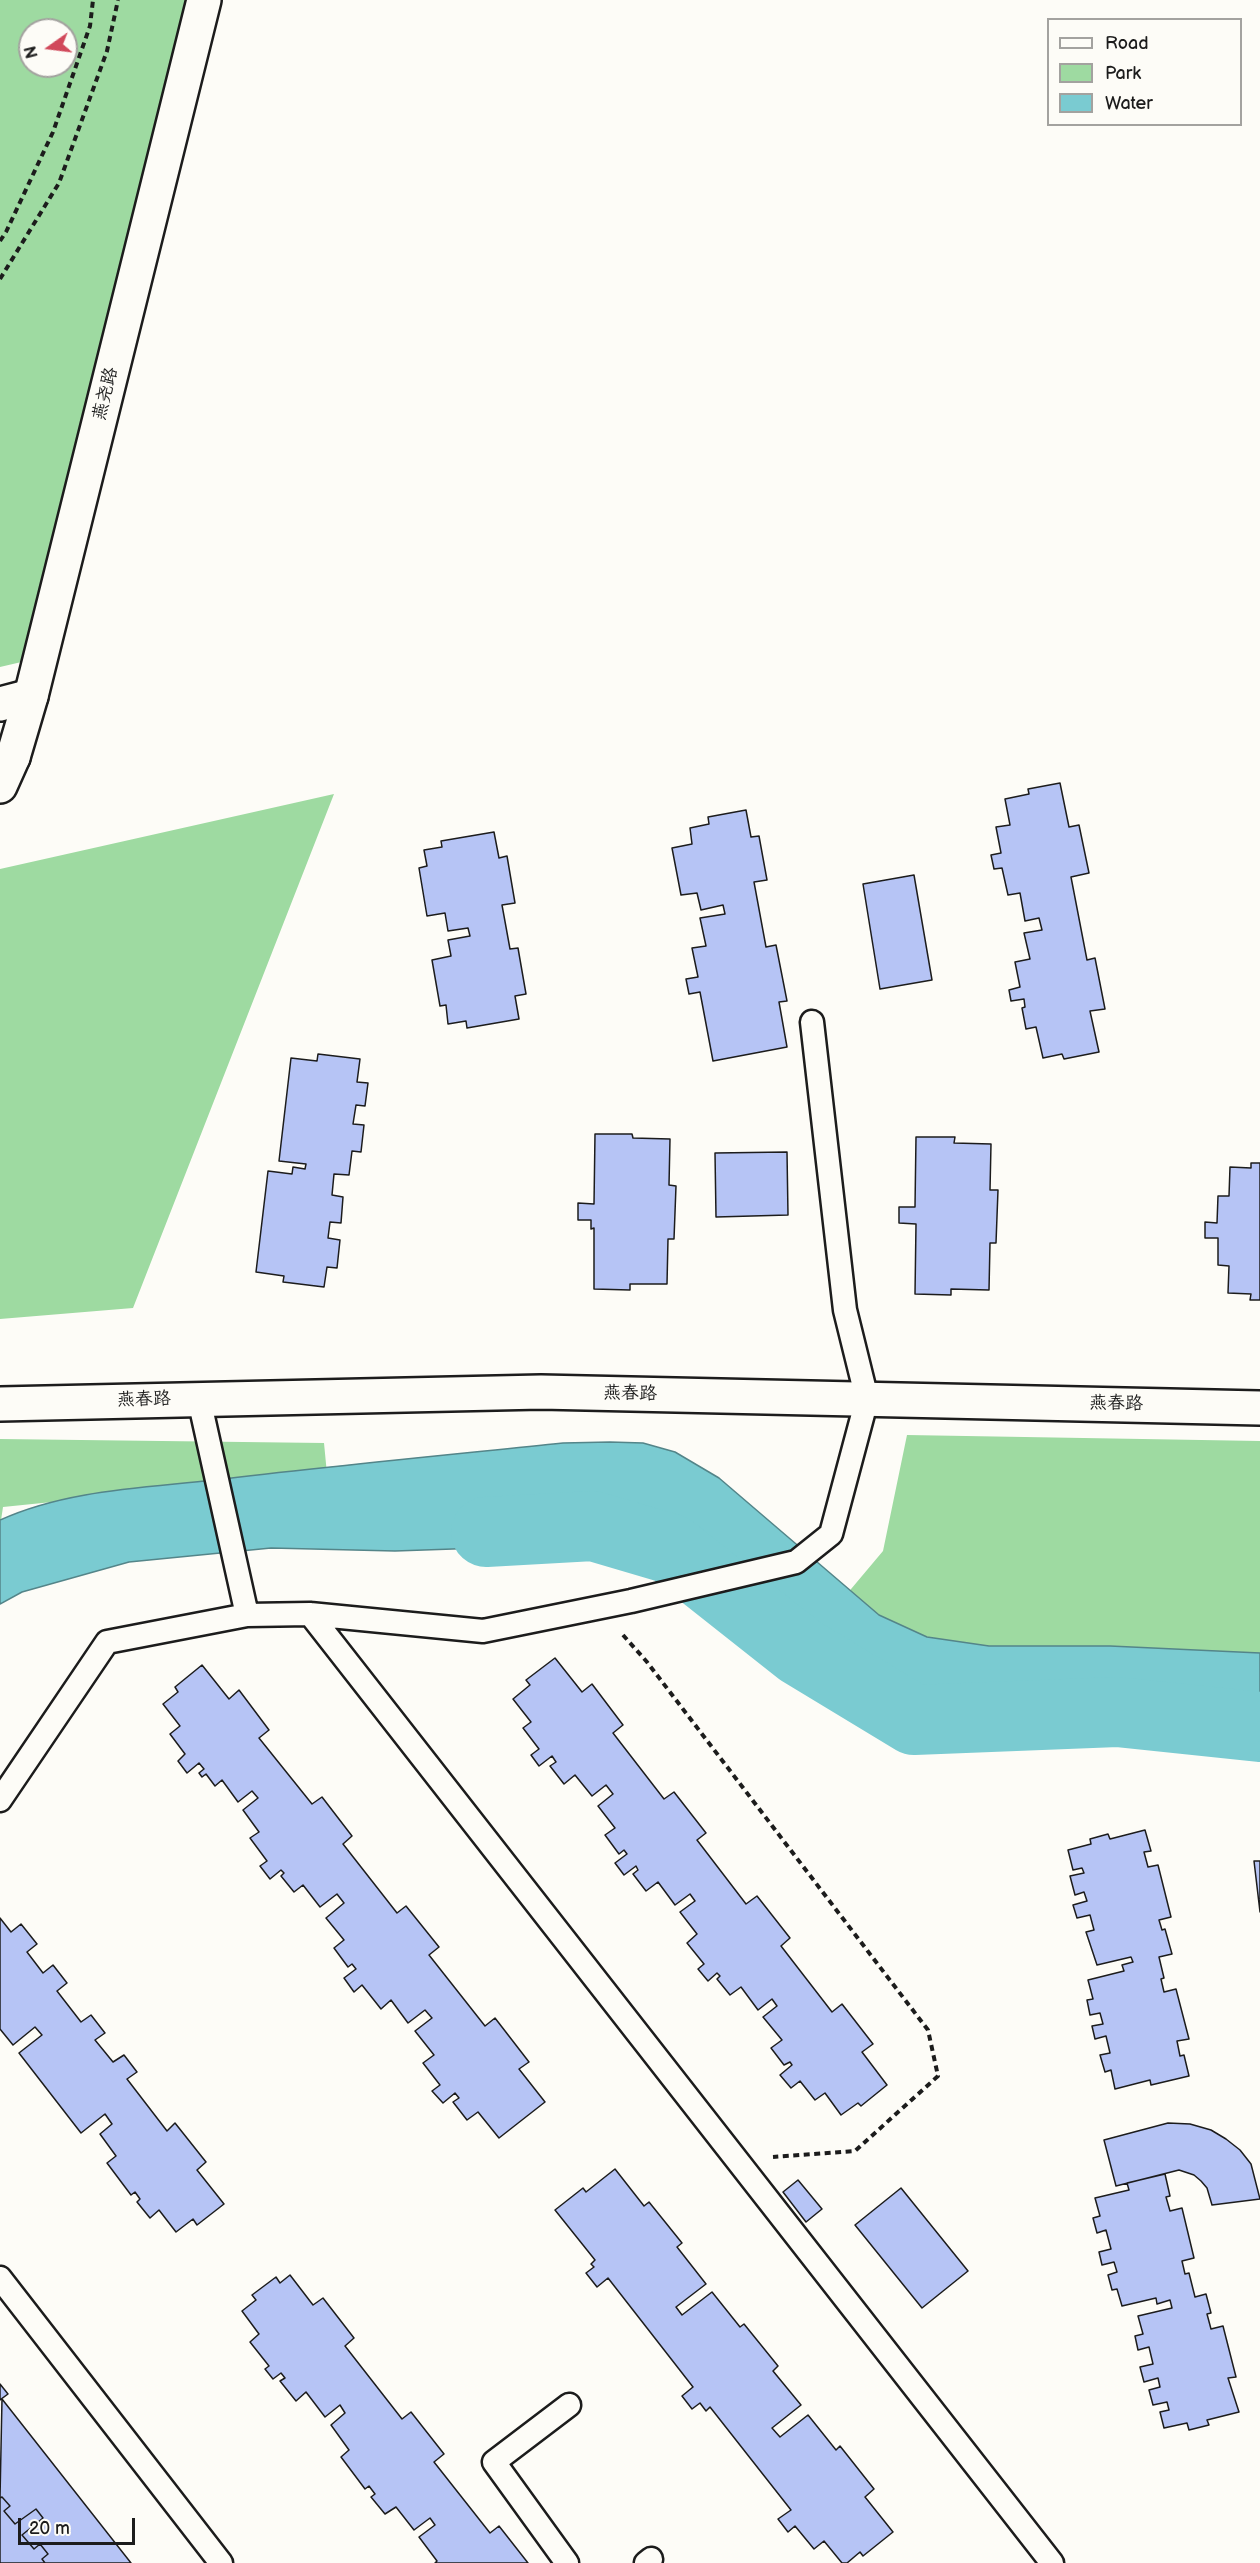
<!DOCTYPE html>
<html>
<head>
<meta charset="utf-8">
<style>
  body { margin:0 }
  #map { position:relative; width:1260px; height:2563px; overflow:hidden; background:#fdfcf7; font-family:"Balsamiq Sans",sans-serif }
  canvas { display:block }
  .legend { position:absolute; left:1047px; top:18px; width:195px; height:108px; box-sizing:border-box; background:#fdfcf7; border:2px solid #a3a29f; margin:0; padding:8px 10px; list-style:none; font-size:18px; color:#1c1c1c }
  .legend li { display:flex; align-items:center; gap:12px; height:30px }
  .legend b { width:30px; border:2px solid #a3a29f }
  .north { position:absolute; left:18px; top:18px; width:60px; height:60px; box-sizing:border-box; background:#fdfcf7; border:2px solid #a3a29f; border-radius:50%; rotate:256deg; font-size:16px; font-weight:700; line-height:24px; text-align:center; color:#1c1c1c }
  .north::after { content:''; display:block; margin:auto; width:21px; height:27px; background:#d1495b; clip-path:polygon(50% 0,100% 100%,50% 72%,0 100%) }
  .scale { position:absolute; left:18px; top:2518px; width:117px; height:27px; box-sizing:border-box; border:3px solid #1c1c1c; border-top:0; padding-left:8px; font-size:18px; line-height:21px; white-space:nowrap; color:#1c1c1c; -webkit-text-stroke:4px #fdfcf7; paint-order:stroke }
</style>
</head>
<body>
<div id="map">
<canvas width="1260" height="2563"></canvas>
<ul class="legend">
<li><b style="height:8px;background:#fdfcf7"></b>Road</li>
<li><b style="height:16px;background:#9edaa1"></b>Park</li>
<li><b style="height:16px;background:#7acbd1"></b>Water</li>
</ul>
<div class="north">N</div>
<div class="scale">20 m</div>
</div>
<script>
const context = document.querySelector('canvas').getContext('2d');
context.lineJoin = 'round';
function fill(path, color) { context.fillStyle = color; context.fill(path, 'evenodd'); }
function trace(path, color, width, dash) { context.strokeStyle = color; context.lineWidth = width; context.lineCap = dash ? 'butt' : 'round'; context.setLineDash(dash || []); context.stroke(path); }
function write(font, color, halo, rows, align = 'center') {
  context.font = font + ' "Balsamiq Sans","LXGW WenKai TC",sans-serif'; context.lineWidth = 4.5; context.setLineDash([]); context.textBaseline = 'middle'; context.strokeStyle = halo; context.fillStyle = color; for (const [text, x, y, turn = 0] of rows) {
    context.save(); context.translate(x, y); context.rotate((+turn || 0) * Math.PI / 180); context.textAlign = isNaN(turn) ? turn : align; if (halo) context.strokeText(text, 0, 0); context.fillText(text, 0, 0); context.restore();
  }
}
fill(new Path2D(`
  M0,0H188L30,660L0,667ZM30,30H66V66H30Z
  M334,794L133,1308L0,1319V869Z
  M907,1435L1260,1441V1679L901,1640L846,1595L883,1551Z
  M0,1439L324,1443L327,1474L3,1507L0,1527Z`), '#9edaa1');
const water = new Path2D(`
  M610,1442L643,1443L675,1452L719,1478L879,1615L927,1637L989,1646H1110L1260,1653V1734L1059,1716L936,1709L896,1702L878,1693L817,1641L696,1548L655,1528L614,1524L589,1525L531,1539L482,1548L395,1551L271,1548L129,1562L22,1592L0,1604V1520C66,1490 142,1488 214,1480C330,1466 446,1455 563,1443Z`);
fill(water, '#7acbd1');
trace(water, '#548589', 1.5);
trace(new Path2D(`
  M486,1532L593,1526L671,1549L800,1651L914,1720L1117,1712L1260,1727`), '#7acbd1', 70);
const building = new Path2D(`
  M1060,783L1069,827L1079,825L1089,873L1071,877L1087,960L1095,958L1105,1009L1090,1011L1099,1052L1064,1059L1062,1054L1043,1058L1036,1027L1026,1029L1022,1008L1025,1007L1024,999L1011,1001L1009,990L1020,987L1015,962L1030,959L1024,933L1042,930L1039,918L1025,921L1020,893L1008,895L1002,868L994,869L991,855L1001,853L996,827L1010,825L1005,799L1029,794L1028,789Z
  M746,810L751,837L759,836L767,880L754,882L766,947L776,945L787,1001L779,1002L787,1047L713,1061L700,992L689,994L686,979L698,977L692,948L706,946L700,918L725,914L723,905L701,910L697,893L681,895L672,848L692,844L690,828L709,824L708,817Z
  M494,832L499,858L507,856L515,903L502,905L510,949L518,948L526,994L515,996L519,1019L467,1028L466,1021L448,1024L446,1005L440,1006L432,960L451,956L448,940L470,936L468,928L448,931L445,913L427,916L419,868L427,866L424,850L442,847L441,841Z
  M914,875L932,980L880,989L863,884Z
  M318,1054L360,1059L357,1082L368,1083L365,1106L356,1105L353,1124L364,1125L361,1152L352,1151L349,1175L334,1174L332,1195L343,1197L341,1223L330,1222L328,1238L340,1240L337,1268L327,1267L324,1287L283,1282L284,1276L256,1272L268,1171L292,1174L293,1167L305,1169L306,1164L279,1161L291,1058L317,1061Z
  M595,1134H632L633,1138L670,1139L669,1185L676,1186L674,1239H668L667,1284H630V1290L594,1289V1228L591,1229V1220H578V1203L594,1204Z
  M916,1137H955L954,1143L991,1144L990,1190H998L996,1243H990L989,1290L951,1289V1295L915,1294L916,1224L899,1223V1207H915Z
  M787,1152L788,1215L716,1217L715,1153Z
  M1251,1163H1260V1300H1250L1251,1294L1228,1293L1229,1266L1218,1265V1238H1205V1222L1217,1223L1218,1196H1229L1230,1167L1251,1168Z
  M555,1658L582,1692L592,1684L623,1725L613,1733L664,1799L674,1792L706,1833L697,1840L746,1904L757,1896L790,1938L781,1946L832,2012L842,2004L873,2044L862,2052L887,2085L861,2106L858,2103L841,2115L825,2093L815,2100L800,2081L791,2088L780,2075L792,2065L790,2062L784,2065L771,2048L782,2040L763,2017L777,2006L772,1999L758,2010L741,1987L730,1995L717,1979L720,1976L717,1973L708,1981L698,1969L704,1964L687,1943L697,1934L680,1912L695,1901L690,1894L675,1905L658,1882L646,1891L633,1874L638,1870L636,1866L624,1875L615,1863L627,1854L624,1850L619,1854L605,1835L615,1828L598,1806L613,1794L606,1785L592,1796L575,1775L564,1784L550,1766L556,1762L552,1756L539,1766L531,1755L539,1749L523,1728L531,1722L513,1699L530,1685L526,1680Z
  M202,1665L229,1699L239,1690L269,1730L259,1738L312,1804L322,1797L352,1836L343,1844L397,1913L406,1906L439,1947L429,1955L485,2026L495,2018L529,2062L519,2069L545,2102L499,2138L478,2112L467,2120L453,2102L459,2098L455,2093L443,2103L432,2091L440,2085L423,2063L434,2055L415,2031L432,2018L425,2010L408,2023L391,2000L381,2009L362,1985L354,1992L344,1978L356,1969L352,1964L348,1967L334,1948L344,1940L326,1918L344,1903L337,1894L320,1907L303,1885L294,1892L281,1876L284,1873L281,1870L270,1879L260,1866L267,1861L250,1838L259,1832L243,1810L258,1798L252,1791L238,1802L222,1780L215,1786L206,1774L202,1777L199,1773L204,1769L199,1763L187,1773L178,1761L185,1754L170,1734L180,1726L163,1704L178,1692L175,1687Z
  M1145,1830L1151,1851L1144,1852L1148,1867L1158,1865L1171,1917L1159,1920L1162,1930L1165,1929L1172,1954L1159,1957L1164,1978L1161,1979L1164,1992L1176,1989L1189,2039L1177,2041L1180,2056L1184,2055L1189,2076L1151,2085L1150,2080L1115,2089L1111,2070L1105,2072L1100,2055L1110,2053L1106,2036L1095,2039L1092,2026L1103,2024L1100,2013L1090,2015L1087,2000L1093,1999L1088,1980L1124,1971L1122,1965L1133,1962L1131,1957L1097,1965L1086,1932L1094,1930L1090,1915L1077,1918L1073,1905L1087,1901L1084,1892L1075,1895L1070,1876L1084,1873L1082,1868L1073,1870L1068,1850L1091,1844L1090,1839L1108,1834L1110,1839Z
  M1254,1861H1260V1912Z
  M0,1918L11,1932L21,1924L37,1944L27,1952L43,1973L53,1965L67,1983L57,1991L81,2022L91,2015L105,2033L95,2040L113,2062L124,2055L137,2072L127,2079L167,2131L175,2123L206,2162L197,2170L224,2204L197,2225L193,2219L176,2232L159,2210L150,2218L137,2202L140,2199L135,2192L131,2195L107,2163L116,2156L100,2134L112,2124L105,2114L81,2133L19,2053L42,2035L35,2027L13,2045L0,2029Z
  M1168,2123L1190,2124L1211,2130L1226,2139L1240,2150L1251,2164L1260,2199L1212,2205L1207,2188L1201,2181L1194,2175L1179,2170L1116,2186L1104,2140Z
  M615,2169L644,2206L649,2202L682,2243L677,2247L706,2284L676,2307L682,2315L712,2292L740,2327L744,2324L778,2366L773,2371L801,2405L772,2428L780,2437L808,2415L836,2450L840,2446L874,2489L865,2497L893,2532L863,2556L860,2552L847,2563H842L824,2541L814,2549L795,2526L788,2532L778,2519L791,2510L710,2407L706,2411L700,2403L692,2409L682,2396L693,2387L608,2278L597,2287L586,2273L594,2267L591,2264L595,2260L555,2210L583,2188L586,2192Z
  M1165,2174L1170,2196L1166,2197L1170,2211L1182,2208L1194,2258L1182,2261L1185,2274L1189,2273L1195,2297L1206,2294L1211,2313L1207,2314L1211,2329L1223,2326L1236,2377L1228,2378L1239,2412L1207,2420L1209,2425L1189,2430L1187,2423L1164,2428L1160,2412L1169,2410L1167,2402L1153,2405L1149,2390L1160,2387L1158,2378L1144,2382L1140,2367L1153,2364L1149,2347L1138,2350L1135,2336L1143,2334L1138,2316L1172,2308L1170,2300L1157,2304L1156,2298L1122,2306L1117,2289L1112,2290L1108,2275L1117,2272L1114,2262L1102,2265L1099,2252L1111,2249L1106,2230L1097,2233L1093,2218L1100,2216L1095,2198L1129,2190L1127,2183Z
  M798,2180L822,2209L806,2222L783,2192Z
  M901,2188L968,2271L922,2308L855,2225Z
  M290,2275L313,2305L323,2298L354,2338L345,2346L402,2419L411,2412L444,2454L434,2462L490,2533L499,2526L528,2563H435L437,2561L419,2537L435,2525L430,2518L414,2530L396,2507L385,2514L371,2497L375,2494L369,2486L365,2489L341,2457L349,2450L331,2425L345,2413L340,2405L325,2417L306,2392L296,2401L280,2381L285,2378L281,2373L273,2379L265,2369L269,2366L250,2342L259,2334L242,2311L256,2300L252,2295L276,2277L280,2283Z
  M0,2384L8,2394L0,2400Z
  M2,2399L131,2563H45L42,2559L48,2554L40,2544L34,2549L22,2535L43,2518L36,2509L15,2524L4,2511L10,2506L2,2497L0,2498Z
  M2,2497L10,2506L4,2511L15,2524L36,2509L43,2518L22,2535L34,2549L40,2544L48,2554L42,2559L45,2563H0V2498Z`);
fill(building, '#b6c4f5');
trace(building, '#1c1c1c', 1.5);
const service = new Path2D(`
  M199,1399L247,1615
  M310,1614L1052,2563
  M0,1800L107,1642L247,1615L310,1614L483,1631L631,1601L796,1562L831,1534L867,1399L845,1310L812,1022
  M0,2278L221,2563
  M567,2563L494,2462L569,2405
  M646,2563L651,2559`);
const minor = new Path2D(`
  M0,786L13,757L31,696L204,0`);
const tertiary = new Path2D(`
  M0,1404L541,1392L1260,1408`);
const secondary = new Path2D(`
  M0,704L31,696
  M0,760L13,757`);
trace(service, '#1c1c1c', 27);
trace(minor, '#1c1c1c', 38);
trace(tertiary, '#1c1c1c', 38);
trace(secondary, '#1c1c1c', 38);
trace(new Path2D(`
  M0,241L6,232L53,132L90,26L93,0
  M0,279L59,183L107,51L118,0
  M623,1635L647,1662L928,2030L938,2076L855,2151L773,2157`), '#1c1c1c', 4, [6, 4.5]);
trace(service, '#fdfcf7', 22);
trace(minor, '#fdfcf7', 33);
trace(tertiary, '#fdfcf7', 33);
trace(secondary, '#fdfcf7', 33);
write('18px', '#1c1c1c', '#fdfcf7', [
  ["燕尧路",106,394,-76],
  ["燕春路",630,1394,1],
  ["燕春路",144,1400,-1],
  ["燕春路",1116,1404,1]
]);
</script>
</body>
</html>
